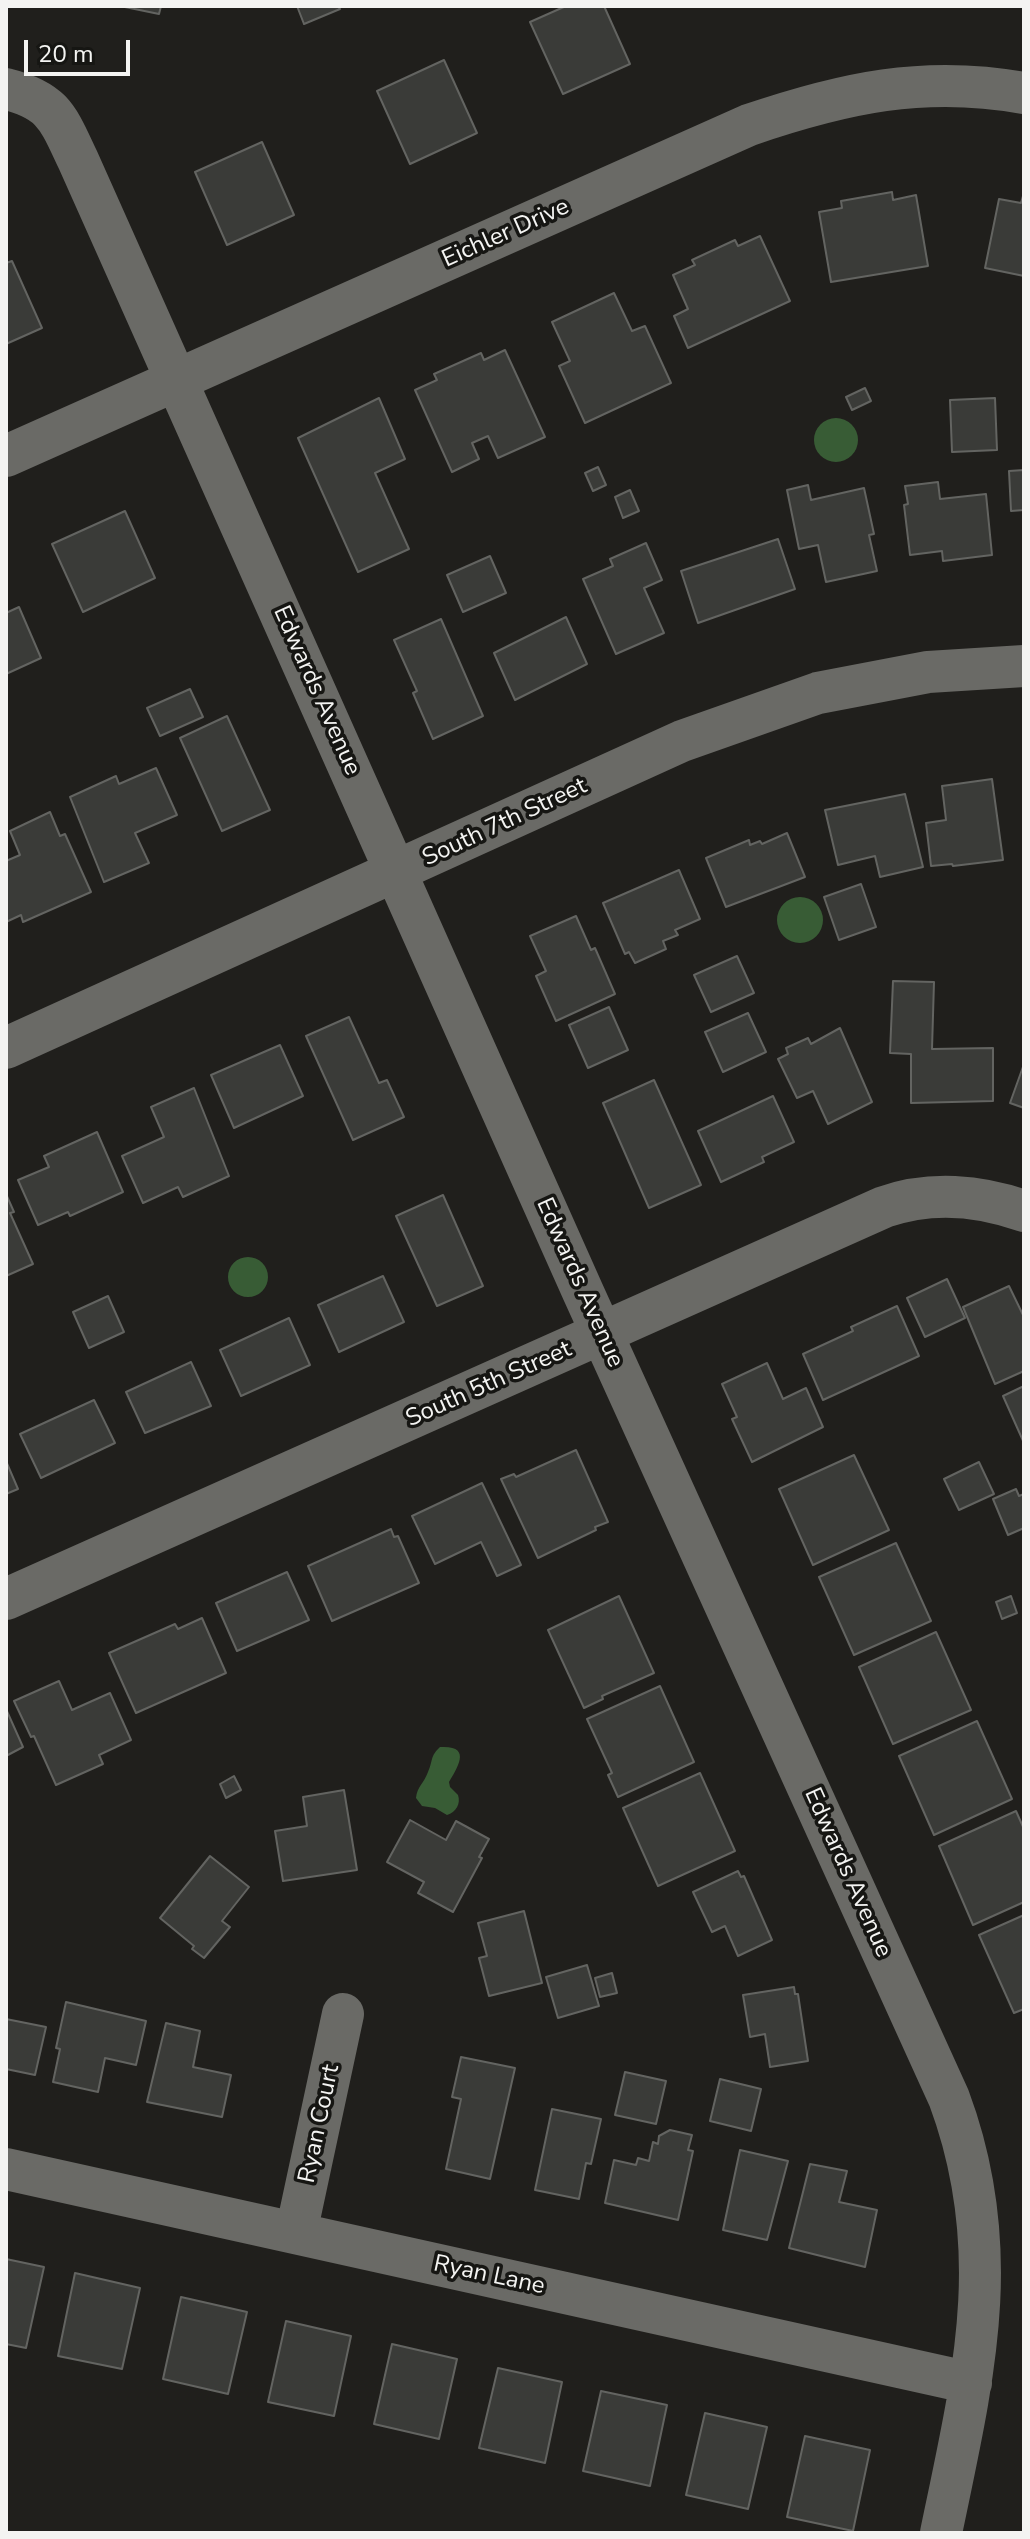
<!DOCTYPE html>
<html>
<head>
<meta charset="utf-8">
<style>
  body { margin:0 }
  #map { position:relative; width:1030px; height:2539px; overflow:hidden; background:#201f1c; font-family:"Nunito Sans",sans-serif }
  canvas { display:block }
  .frame { position:absolute; inset:0; border:8px solid #f4f4f2; pointer-events:none }
  .scale { position:absolute; left:24px; top:40px; width:106px; height:36px; box-sizing:border-box; border:4px solid #f4f4f2; border-top:0; padding-left:10px; font-size:24px; line-height:28px; white-space:nowrap; color:#f4f4f2; -webkit-text-stroke:6px #161613; paint-order:stroke }
</style>
</head>
<body>
<div id="map">
<canvas width="1030" height="2539"></canvas>
<div class="frame"></div>
<div class="scale">20 m</div>
</div>
<script>
const context = document.querySelector('canvas').getContext('2d');
context.lineJoin = 'round';
function fill(path, color) { context.fillStyle = color; context.fill(path, 'evenodd'); }
function trace(path, color, width, dash) { context.strokeStyle = color; context.lineWidth = width; context.lineCap = dash ? 'butt' : 'round'; context.setLineDash(dash || []); context.stroke(path); }
function write(font, color, halo, rows, align = 'center') {
  context.font = font + ' "Nunito Sans",sans-serif'; context.lineWidth = 7; context.setLineDash([]); context.textBaseline = 'middle'; context.strokeStyle = halo; context.fillStyle = color; for (const [text, x, y, turn = 0] of rows) {
    context.save(); context.translate(x, y); context.rotate((+turn || 0) * Math.PI / 180); context.textAlign = isNaN(turn) ? turn : align; if (halo) context.strokeText(text, 0, 0); context.fillText(text, 0, 0); context.restore();
  }
}
fill(new Path2D(`
  M814 440a22 22 0 1 1 44 0a22 22 0 1 1-44 0Z
  M777 920a23 23 0 1 1 46 0a23 23 0 1 1-46 0Z
  M228 1277a20 20 0 1 1 40 0a20 20 0 1 1-40 0Z
  M440,1747C473,1745 457,1768 449,1782L450,1787L458,1795C461,1804 456,1812 447,1815L435,1808L422,1806L416,1798C417,1787 424,1783 428,1772C433,1761 430,1756 440,1747Z`), '#385c35');
const building = new Path2D(`
  M120,6H161L159,14Z
  M297,6H338L340,9L304,24Z
  M566,6H604L630,64L563,94L530,22Z
  M444,60L477,133L410,164L377,91Z
  M262,142L294,215L227,245L195,172Z
  M892,192L893,200L916,195L928,266L831,282L819,212L842,208L841,201Z
  M1023,196L1024,276L985,268L999,199L1021,203Z
  M760,236L790,301L688,348L674,316L688,309L673,275L695,265L692,260L735,240L738,246Z
  M12,261L42,328L6,344V263Z
  M614,293L632,331L645,326L671,383L585,423L559,366L570,361L552,322Z
  M505,350L545,437L498,458L488,436L472,443L479,459L452,472L415,390L437,380L434,374L481,353L484,360Z
  M865,388L871,401L852,410L846,397Z
  M379,398L405,459L375,473L409,549L358,572L298,438Z
  M995,398L997,450L952,452L950,400Z
  M598,467L606,485L593,491L585,473Z
  M1024,470V510L1011,511L1009,471Z
  M938,482L940,499L986,494L992,555L943,561L942,551L910,555L904,505L908,504L905,486Z
  M808,485L811,500L864,488L874,534L869,535L877,571L826,582L818,545L799,549L787,490Z
  M630,490L639,511L623,518L615,497Z
  M125,511L155,578L83,612L52,544Z
  M778,539L795,589L698,623L681,571Z
  M646,543L662,580L644,588L664,633L616,654L583,579L613,566L610,559Z
  M490,556L506,593L463,612L447,575Z
  M19,607L41,658L6,674V613Z
  M566,617L587,664L515,700L494,653Z
  M441,619L483,716L433,739L413,693L417,691L394,640Z
  M190,689L203,717L160,736L147,708Z
  M227,716L270,810L222,831L180,738Z
  M156,768L177,815L135,833L149,863L104,882L70,797L116,776L119,784Z
  M992,779L1003,860L953,866L952,864L931,866L926,823L946,820L942,786Z
  M905,794L923,867L880,877L875,856L838,865L825,810Z
  M50,812L60,836L65,834L91,892L23,922L21,915L6,922V861L20,855L10,831Z
  M787,833L805,877L726,907L706,858L749,840L750,845L760,841L762,844Z
  M679,870L700,919L675,930L678,935L663,941L666,949L635,963L629,952L625,954L603,903Z
  M861,884L876,927L839,940L824,897Z
  M576,916L591,950L595,948L615,994L556,1021L536,976L546,971L530,936Z
  M737,956L754,993L711,1012L694,975Z
  M893,981L934,982L932,1049L993,1048V1101L911,1103V1054L890,1053Z
  M609,1007L628,1050L588,1068L569,1025Z
  M748,1013L766,1052L723,1072L705,1032Z
  M349,1017L379,1083L387,1080L404,1117L353,1140L306,1036Z
  M840,1028L872,1102L828,1124L813,1091L797,1098L778,1059L788,1054L786,1048L808,1038L811,1044Z
  M280,1045L303,1096L234,1128L211,1075Z
  M1024,1064V1108L1010,1103Z
  M654,1080L701,1185L649,1208L603,1103Z
  M194,1088L229,1176L183,1197L178,1187L143,1203L122,1156L164,1137L151,1107Z
  M773,1096L794,1142L762,1157L764,1162L721,1182L698,1131Z
  M97,1132L123,1192L70,1216L68,1212L38,1225L18,1180L49,1167L44,1156Z
  M6,1194L14,1212L10,1213L33,1264L6,1276Z
  M443,1195L483,1286L437,1306L396,1216Z
  M383,1276L404,1322L339,1352L318,1305Z
  M947,1279L965,1318L925,1337L907,1298Z
  M1009,1286L1024,1317V1371L995,1384L963,1307Z
  M108,1296L124,1332L89,1348L73,1312Z
  M897,1306L919,1356L823,1400L803,1354L853,1331L851,1327Z
  M289,1318L310,1365L241,1396L220,1350Z
  M191,1362L211,1406L145,1433L126,1392Z
  M767,1363L783,1399L806,1388L823,1427L752,1462L732,1419L737,1417L722,1384Z
  M1024,1386V1443L1003,1396Z
  M94,1400L115,1443L41,1478L20,1434Z
  M576,1450L608,1522L595,1527L596,1530L538,1558L501,1479L514,1474L516,1477Z
  M854,1455L889,1530L813,1565L779,1489Z
  M6,1461L18,1489L6,1494Z
  M979,1462L994,1494L959,1510L944,1479Z
  M482,1483L521,1565L497,1576L481,1542L435,1564L412,1516Z
  M1016,1489L1019,1496L1024,1494V1528L1008,1535L993,1499Z
  M391,1529L394,1537L398,1536L419,1583L332,1621L308,1566Z
  M896,1543L931,1621L854,1655L819,1577Z
  M287,1572L309,1620L237,1651L216,1603Z
  M619,1596L654,1673L602,1696L603,1699L584,1708L548,1630Z
  M1011,1596L1017,1613L1002,1619L996,1602Z
  M202,1618L226,1673L136,1713L109,1653L175,1624L178,1629Z
  M936,1632L971,1710L893,1744L859,1667Z
  M59,1681L72,1710L110,1693L131,1740L99,1755L103,1764L56,1785L34,1736L31,1737L14,1701Z
  M660,1686L694,1762L618,1797L608,1775L612,1773L587,1719Z
  M6,1709L23,1747L6,1756Z
  M977,1721L1012,1799L934,1835L899,1756Z
  M700,1773L735,1851L658,1886L623,1808Z
  M234,1776L241,1790L226,1798L220,1784Z
  M344,1790L357,1870L283,1881L275,1831L307,1826L303,1797Z
  M1016,1811L1024,1829V1902L973,1925L939,1846Z
  M410,1820L446,1840L456,1821L489,1839L479,1857L482,1858L453,1912L418,1893L424,1882L387,1862Z
  M210,1856L249,1887L222,1921L230,1927L204,1958L192,1949L194,1946L160,1918Z
  M738,1871L741,1877L744,1876L772,1940L738,1956L725,1926L712,1932L693,1892Z
  M524,1911L542,1983L489,1996L479,1958L487,1956L478,1923Z
  M1024,1915V2009L1014,2013L979,1935Z
  M587,1965L599,2006L558,2018L546,1977Z
  M612,1973L617,1993L600,1997L595,1978Z
  M794,1987L795,1994H798L808,2061L770,2067L765,2034L750,2037L743,1995Z
  M66,2002L146,2021L136,2065L105,2058L98,2092L53,2082L60,2049L56,2048Z
  M6,2019L46,2027L35,2075L6,2069Z
  M166,2023L200,2031L193,2067L231,2075L222,2117L147,2102Z
  M461,2057L515,2068L490,2179L446,2169L461,2099L452,2097Z
  M625,2072L666,2081L656,2124L615,2115Z
  M720,2079L761,2089L751,2131L710,2121Z
  M552,2109L601,2119L591,2164L586,2163L579,2199L535,2190Z
  M670,2130L692,2135L688,2150L693,2151L678,2220L605,2203L614,2160L636,2165L638,2158L649,2161L653,2142L658,2144L659,2136Z
  M740,2150L788,2161L767,2240L723,2230Z
  M810,2164L847,2171L839,2202L877,2210L865,2267L789,2248Z
  M6,2259L44,2267L26,2348L6,2344Z
  M75,2273L140,2288L122,2369L58,2356Z
  M181,2297L247,2312L228,2394L163,2379Z
  M286,2321L351,2336L334,2416L268,2402Z
  M392,2344L457,2359L439,2439L374,2424Z
  M498,2368L562,2382L545,2463L479,2448Z
  M601,2391L667,2405L650,2486L583,2471Z
  M705,2413L767,2427L748,2509L686,2495Z
  M805,2436L870,2450L853,2531L787,2517Z`);
fill(building, '#3a3b38');
trace(building, '#636461', 2);
trace(new Path2D(`
  M6,89C54,101 58,118 78,160L583,1292L949,2098C1006,2251 973,2379 941,2533
  M6,456L749,125C843,93 924,75 1024,93
  M6,1048L682,741L818,693L928,672L1024,666
  M6,1599L884,1207C930,1191 979,1195 1024,1211
  M6,2169L971,2383
  M296,2233L343,2014`), '#6a6a66', 42);
write('24px', '#f4f4f2', '#161613', [
  ["Eichler Drive",506,234,-24],
  ["Edwards Avenue",316,691,66],
  ["South 7th Street",505,823,-25],
  ["Edwards Avenue",579,1283,66],
  ["South 5th Street",489,1385,-24],
  ["Edwards Avenue",847,1873,66],
  ["Ryan Court",320,2124,-78],
  ["Ryan Lane",489,2276,12]
]);
</script>
</body>
</html>
